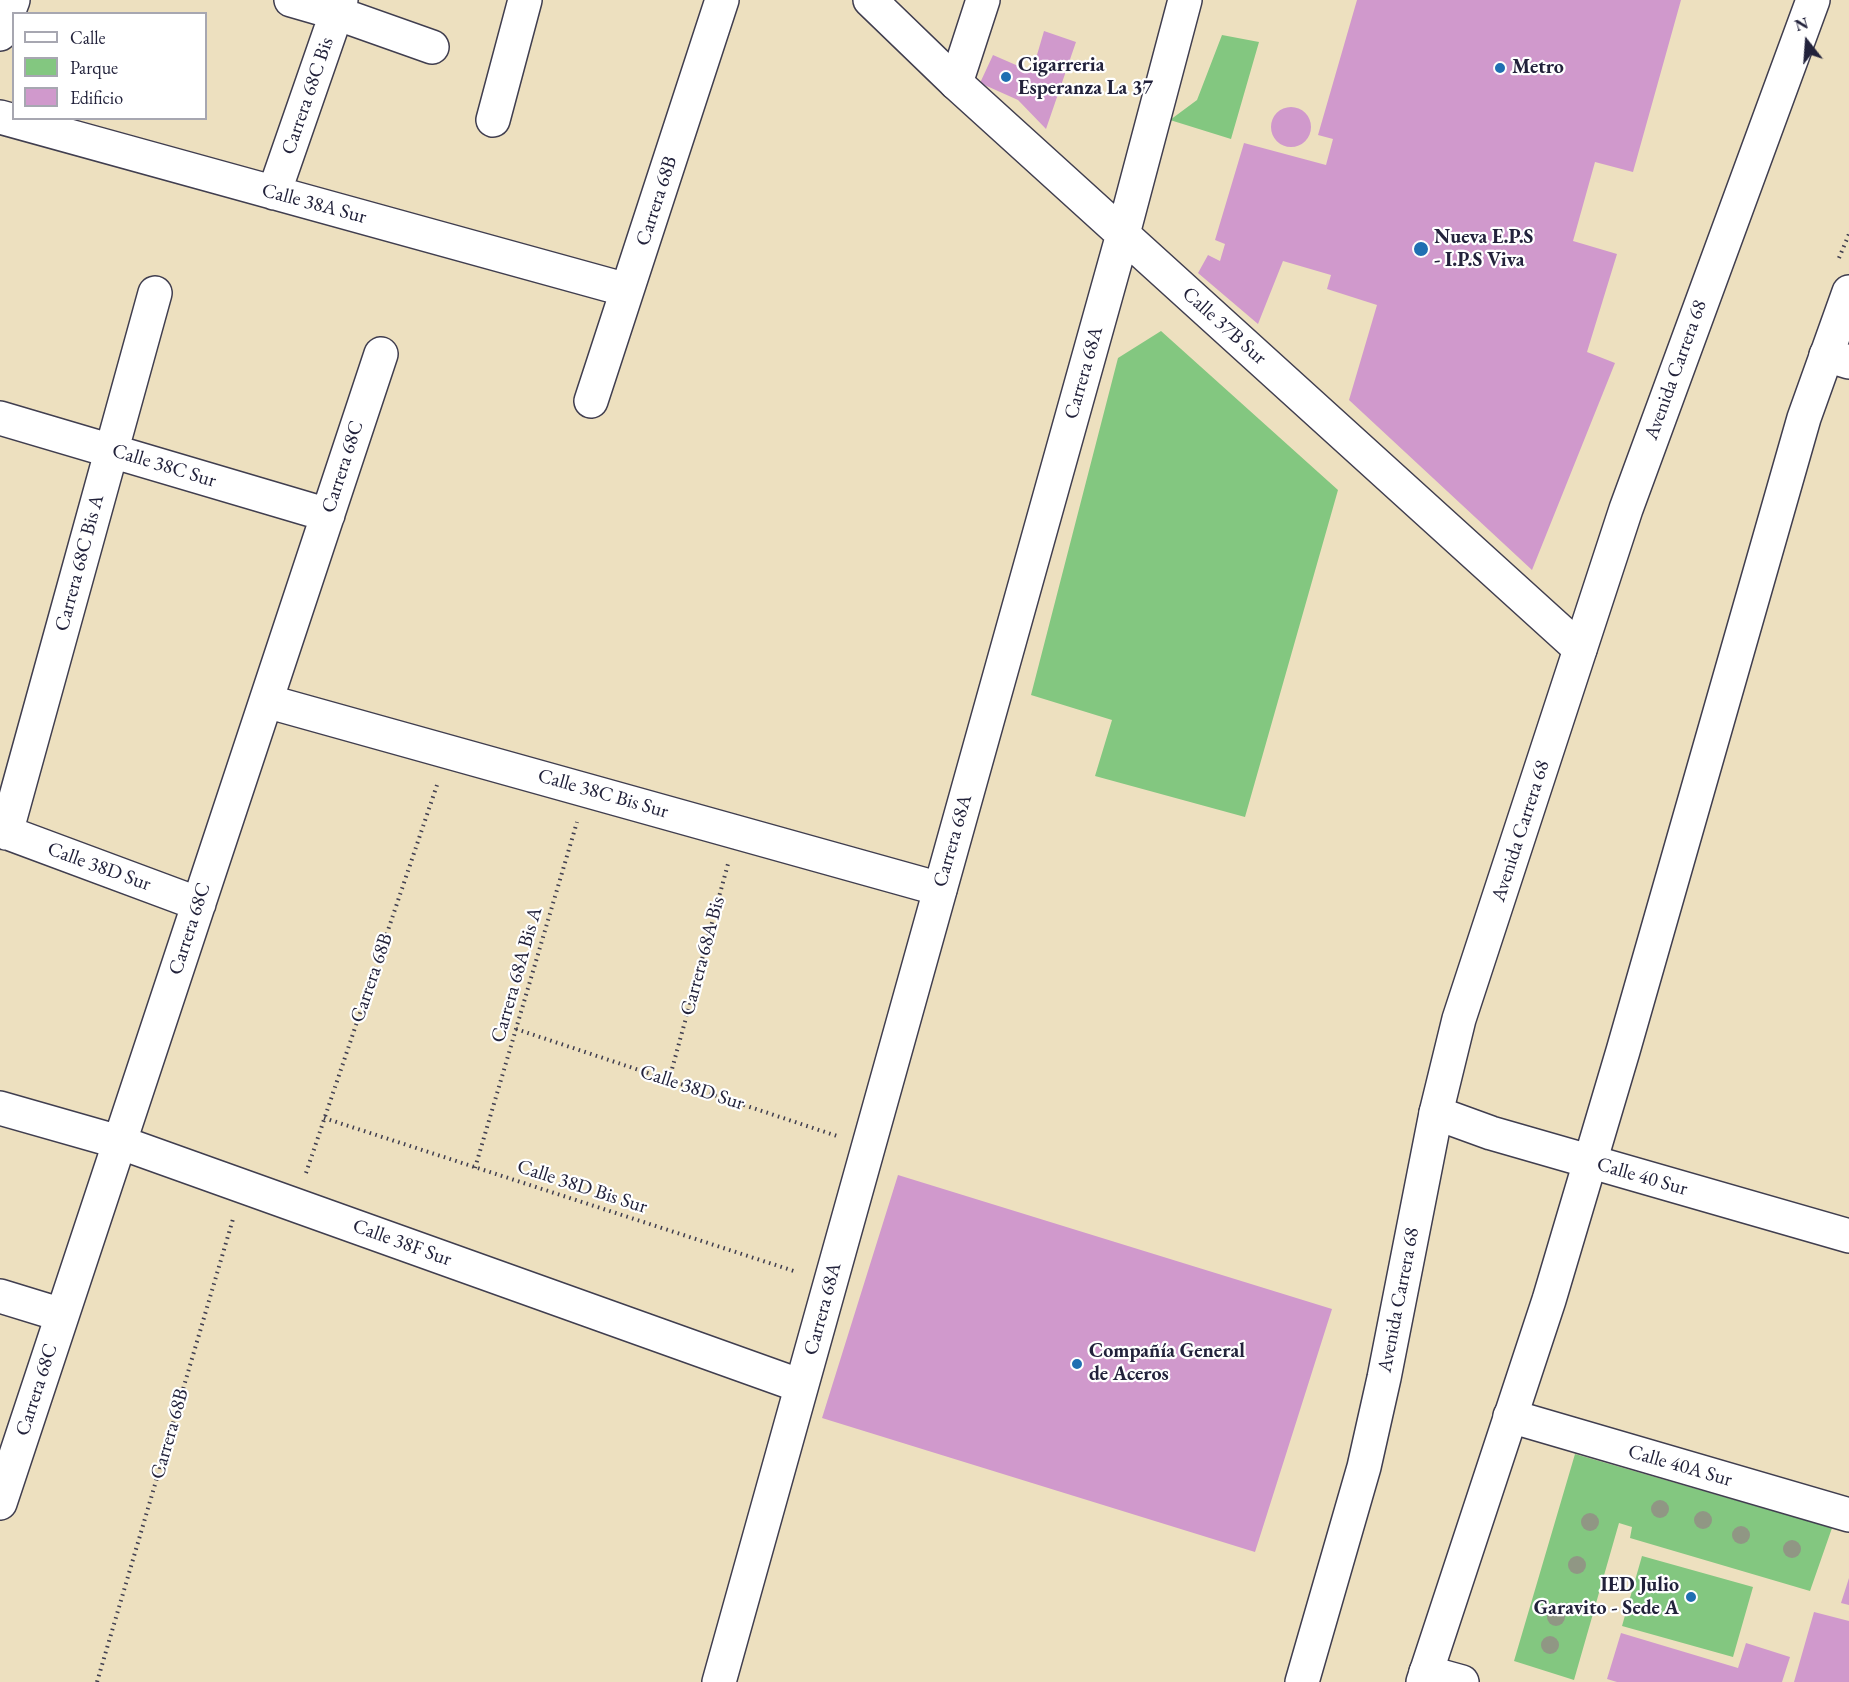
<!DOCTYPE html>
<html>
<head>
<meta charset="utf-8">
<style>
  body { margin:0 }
  #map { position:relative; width:1849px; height:1682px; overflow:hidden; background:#ede0bf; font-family:"EB Garamond",serif }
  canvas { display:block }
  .legend { position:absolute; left:12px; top:12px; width:195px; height:108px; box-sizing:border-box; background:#fff; border:2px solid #a7a7b1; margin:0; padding:8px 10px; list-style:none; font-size:18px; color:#22223b }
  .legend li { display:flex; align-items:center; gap:12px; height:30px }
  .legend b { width:30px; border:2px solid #a7a7b1 }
  .north { position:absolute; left:1777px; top:12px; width:60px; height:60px; -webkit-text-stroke:4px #fff; paint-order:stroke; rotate:343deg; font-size:16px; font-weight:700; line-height:24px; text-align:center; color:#22223b }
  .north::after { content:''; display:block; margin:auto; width:21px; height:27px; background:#22223b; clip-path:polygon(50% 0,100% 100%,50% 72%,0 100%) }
</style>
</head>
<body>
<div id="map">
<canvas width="1849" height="1682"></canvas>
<ul class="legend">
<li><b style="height:8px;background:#fff"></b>Calle</li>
<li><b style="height:16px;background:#83c780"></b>Parque</li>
<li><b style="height:16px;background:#d099cc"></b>Edificio</li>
</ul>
<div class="north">N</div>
</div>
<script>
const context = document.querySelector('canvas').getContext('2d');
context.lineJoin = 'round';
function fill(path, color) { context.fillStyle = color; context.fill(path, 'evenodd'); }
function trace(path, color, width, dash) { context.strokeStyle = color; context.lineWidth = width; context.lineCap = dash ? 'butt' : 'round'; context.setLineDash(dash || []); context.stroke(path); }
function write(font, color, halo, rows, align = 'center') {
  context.font = font + ' "EB Garamond",serif'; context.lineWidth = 4.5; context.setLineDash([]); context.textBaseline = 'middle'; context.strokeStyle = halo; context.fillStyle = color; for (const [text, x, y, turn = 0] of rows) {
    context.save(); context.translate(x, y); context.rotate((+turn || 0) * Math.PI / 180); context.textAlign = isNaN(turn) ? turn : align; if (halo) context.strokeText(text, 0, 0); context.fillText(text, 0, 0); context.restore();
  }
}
fill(new Path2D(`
  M1222,35L1259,42L1231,139L1170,120L1197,100Z
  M1161,331L1338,490L1245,817L1095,776L1112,720L1031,695L1118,358Z
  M1575,1454L1832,1528L1810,1591L1630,1538L1632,1527L1619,1523L1574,1680L1514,1661Z
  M1642,1556L1753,1587L1733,1657L1622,1626Z`), '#83c780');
fill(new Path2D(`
  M1357,0H1681L1633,172L1595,162L1573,241L1617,254L1587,352L1615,363L1532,570L1349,400L1377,305L1327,289L1331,275L1283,261L1258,324L1198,273L1208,255L1220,261L1225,244L1215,240L1244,143L1326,165L1333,139L1318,135Z
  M1044,31L1076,42L1046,129L1018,100L980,83L993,55L1032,72Z
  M1271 127a20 20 0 1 1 40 0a20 20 0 1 1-40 0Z
  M898,1175L1332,1309L1255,1552L822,1418Z
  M1849,1578V1605L1841,1603Z
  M1814,1612L1849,1621V1682H1794Z
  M1621,1633L1738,1668L1746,1643L1790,1657L1782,1682H1617L1607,1679Z`), '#d099cc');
const minor = new Path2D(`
  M291,0L336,13L432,47
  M956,83L983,0
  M0,117L627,290
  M493,120L525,0
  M274,193L341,0
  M1826,355L1849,362
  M591,401L722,0
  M0,418L328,515
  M266,701L940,889
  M0,830L199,904
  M6,833L155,293
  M0,1108L119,1142L801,1386
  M0,1296L62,1315
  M1510,1416L1849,1515
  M0,1503L381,354
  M1426,1672L1462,1682`);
const tertiary = new Path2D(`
  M870,0L956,83L1580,649
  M0,34L13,0
  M1436,1113L1491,1133L1849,1236
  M719,1682L1123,234L1185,0`);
const primary = new Path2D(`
  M1302,1682L1364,1467L1384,1378L1436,1113L1459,1019L1626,509L1813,0
  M1423,1682L1549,1300L1623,1051L1804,418L1849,292`);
trace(minor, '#403e4f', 36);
trace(tertiary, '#403e4f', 36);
trace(primary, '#403e4f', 36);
trace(new Path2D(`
  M1839,258L1849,234
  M516,1029L837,1136
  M669,1080L728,864
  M324,1118L797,1272
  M475,1168L577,822
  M306,1173L437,785
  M97,1682L233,1219`), '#403e4f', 4, [1.5, 4.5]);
trace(minor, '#fff', 33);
trace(tertiary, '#fff', 33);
trace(primary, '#fff', 33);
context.fillStyle = '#909784';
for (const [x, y] of [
  [1660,1509],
  [1703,1520],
  [1590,1522],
  [1741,1535],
  [1792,1549],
  [1577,1565],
  [1556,1617],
  [1550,1645]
]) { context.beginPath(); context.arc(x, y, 9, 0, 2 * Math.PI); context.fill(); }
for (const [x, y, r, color] of [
  [1500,68,6,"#1f6fb2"],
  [1006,77,6,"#1f6fb2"],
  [1421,249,8,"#1f6fb2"],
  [1077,1364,6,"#1f6fb2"],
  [1691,1597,6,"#1f6fb2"]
]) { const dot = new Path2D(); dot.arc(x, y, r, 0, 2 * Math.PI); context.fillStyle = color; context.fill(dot); trace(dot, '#fff', 2); }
write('bold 20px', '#22223b', '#fff', [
  ["Cigarreria",1018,66],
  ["Esperanza La 37",1018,89],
  ["Metro",1512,68],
  ["Nueva E.P.S",1434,238],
  ["- I.P.S Viva",1434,261],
  ["Compañía General",1089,1352],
  ["de Aceros",1089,1375],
  ["IED Julio",1679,1586,"right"],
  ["Garavito - Sede A",1679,1609,"right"]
], 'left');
write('20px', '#22223b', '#fff', [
  ["Carrera 68C Bis",308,96,-71],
  ["Carrera 68B",657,201,-72],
  ["Calle 38A Sur",314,204,15],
  ["Calle 37B Sur",1224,326,42],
  ["Avenida Carrera 68",1676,370,-70],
  ["Carrera 68A",1084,373,-74],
  ["Calle 38C Sur",164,466,17],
  ["Carrera 68C",343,467,-72],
  ["Carrera 68C Bis A",80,563,-75],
  ["Calle 38C Bis Sur",603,794,16],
  ["Avenida Carrera 68",1521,831,-72],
  ["Carrera 68A",953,841,-74],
  ["Calle 38D Sur",99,867,20],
  ["Carrera 68C",190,929,-72],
  ["Carrera 68A Bis",703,956,-75],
  ["Carrera 68A Bis A",517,975,-74],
  ["Carrera 68B",372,978,-71],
  ["Calle 38D Sur",692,1088,18],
  ["Calle 40 Sur",1642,1177,16],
  ["Calle 38D Bis Sur",582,1187,18],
  ["Calle 38F Sur",402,1243,20],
  ["Avenida Carrera 68",1399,1300,-79],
  ["Carrera 68A",823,1309,-75],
  ["Carrera 68C",37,1390,-72],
  ["Carrera 68B",170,1434,-74],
  ["Calle 40A Sur",1680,1466,16]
]);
</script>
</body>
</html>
